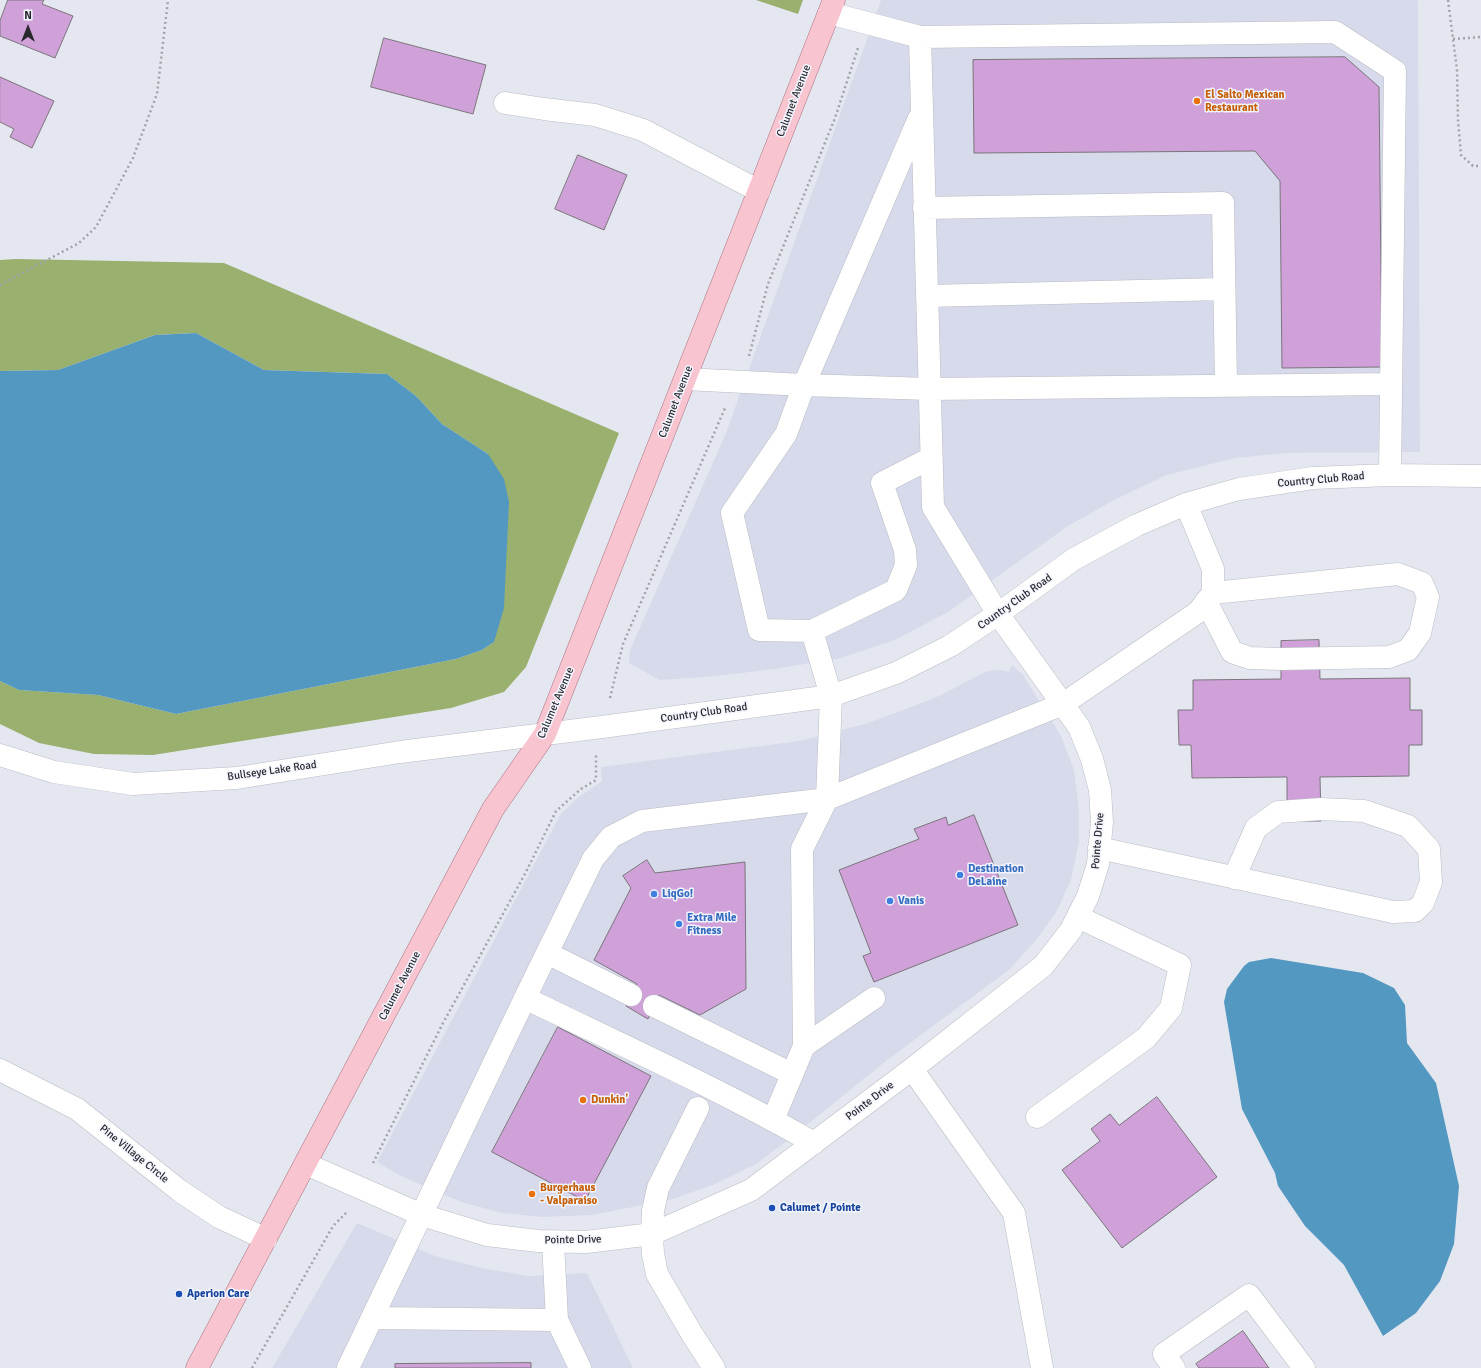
<!DOCTYPE html>
<html>
<head>
<meta charset="utf-8">
<style>
  body { margin:0 }
  #map { position:relative; width:1481px; height:1368px; overflow:hidden; background:#e5e7f0; font-family:Signika,sans-serif }
  canvas { display:block }
  .north { position:absolute; left:8px; top:8px; width:40px; height:40px; -webkit-text-stroke:3px #f2f4fe; paint-order:stroke; rotate:0deg; font-size:11px; font-weight:700; line-height:16px; text-align:center; color:#29292d }
  .north::after { content:''; display:block; margin:auto; width:14px; height:18px; background:#29292d; clip-path:polygon(50% 0,100% 100%,50% 72%,0 100%) }
</style>
</head>
<body>
<div id="map">
<canvas width="1481" height="1368"></canvas>
<div class="north">N</div>
</div>
<script>
const context = document.querySelector('canvas').getContext('2d');
context.lineJoin = 'round';
function fill(path, color) { context.fillStyle = color; context.fill(path, 'evenodd'); }
function trace(path, color, width, dash) { context.strokeStyle = color; context.lineWidth = width; context.lineCap = dash ? 'butt' : 'round'; context.setLineDash(dash || []); context.stroke(path); }
function write(font, color, halo, rows, align = 'center') {
  context.font = font + ' Signika,sans-serif'; context.lineWidth = 3; context.setLineDash([]); context.textBaseline = 'middle'; context.strokeStyle = halo; context.fillStyle = color; for (const [text, x, y, turn = 0] of rows) {
    context.save(); context.translate(x, y); context.rotate((+turn || 0) * Math.PI / 180); context.textAlign = isNaN(turn) ? turn : align; if (halo) context.strokeText(text, 0, 0); context.fillText(text, 0, 0); context.restore();
  }
}
fill(new Path2D(`
  M881,0H1418L1420,452L1286,453L1235,458L1167,475L1116,499L1068,526L948,612L895,640L841,658L775,669L707,677L660,680L629,663L630,650L726,433Z
  M1012,665L1023,675L1061,736L1074,770L1079,811V842L1071,880L1057,911L1037,939L1010,969L886,1061L787,1141L756,1164L715,1184L673,1199L592,1215L542,1217L502,1213L461,1202L399,1175L377,1162L560,815L576,799L602,781L601,767L799,741L868,723L906,709L939,696L987,671L1000,670L1009,672Z
  M357,1223L435,1256L482,1268L529,1276L587,1273L633,1368H272Z`), '#d7daea');
fill(new Path2D(`
  M756,0H803L798,14Z
  M16,259L224,263L619,433L526,667L504,692L451,708L153,755L94,754L39,743L0,724V681L19,690L98,695L176,714L456,659L482,650L494,642L488,454L442,424L416,396L387,374L264,370L196,333L155,335L58,370L0,371V260Z`), '#9ab06e');
fill(new Path2D(`
  M196,333L264,370L387,374L416,396L442,424L488,454L504,479L509,502L504,608L494,642L482,650L456,659L176,714L98,695L19,690L0,681V371L58,370L155,335Z
  M1271,958L1363,973L1394,988L1405,1005L1407,1043L1436,1083L1459,1186L1454,1244L1440,1281L1416,1313L1383,1336L1344,1265L1305,1226L1278,1186L1275,1173L1242,1109L1224,1002L1227,989L1244,966L1249,962Z`), '#5398c1');
const building = new Path2D(`
  M8,0H44L42,4L73,16L55,58L0,36V21Z
  M384,38L486,65L473,114L371,87Z
  M1345,57L1379,87L1382,367L1282,368L1280,181L1255,151L974,153L973,60Z
  M0,77L54,101L32,148L10,137L14,129L0,122Z
  M578,155L627,175L604,230L555,209Z
  M1319,640L1320,679L1410,678V710H1422V745H1409V776L1320,777L1321,821H1287V777L1192,778L1191,745H1179L1178,710H1193V680L1281,679V641Z
  M974,815L1018,925L874,982L863,956L871,953L839,870L919,839L914,829L946,817L948,825Z
  M647,860L655,873L745,862L746,989L700,1015L659,995L648,1019L626,1006L637,984L594,960L631,888L623,876Z
  M558,1027L651,1076L585,1201L492,1152Z
  M1157,1097L1217,1177L1122,1248L1062,1170L1100,1141L1091,1129L1110,1114L1119,1125Z
  M1243,1331L1269,1368H1199L1196,1364Z
  M531,1363V1368H395V1364Z`);
fill(building, '#cfa1d8');
trace(building, '#7b757c', 1);
const minor = new Path2D(`
  M920,37L1335,32L1395,71L1390,475
  M505,103L544,109L595,115L643,130L759,191
  M924,208L1223,203L1226,385
  M927,296L1224,289
  M685,379L804,385L919,118
  M1206,601L1232,652L1250,658L1281,659L1389,657L1408,650L1420,633L1428,597L1422,583L1398,574L1213,593
  M812,631L896,590L906,565L905,550L882,483L931,458
  M0,755L54,772L133,784L237,778L400,752L602,727L831,696L896,673L950,646L998,614L1074,559L1137,525L1186,504L1239,489L1313,478L1390,475L1481,476
  M1099,848L1393,912L1415,911L1423,903L1431,882L1429,849L1408,826L1364,811L1321,809L1278,812L1256,828L1234,878
  M547,953L631,995
  M525,998C622,1045 721,1090 814,1143
  M654,1006L792,1074
  M804,1046L874,998
  M912,1069L1014,1213L1042,1368
  M0,1070L77,1109L180,1191L219,1217L266,1239
  M698,1108L658,1188L653,1211L652,1234L653,1254L657,1274L692,1334L714,1368
  M1037,1117L1146,1038L1171,1008L1180,965L1078,917
  M773,1120L804,1046L802,849L827,799L831,696L812,631L759,630L732,513L786,434L804,385L930,389L1391,384
  M306,1164L422,1215L487,1235L538,1241L586,1242L652,1234L751,1190L912,1069L1043,966L1071,930L1088,896L1098,864L1102,822L1100,790L1092,759L1079,727L998,614L933,507L920,37L829,13
  M553,1242L557,1320
  M372,1318L557,1320L580,1368
  M348,1368L525,998L593,859L611,837L642,821L827,799L1063,704L1198,612L1213,593V569L1186,504
  M1174,1368L1164,1354L1249,1295L1304,1368`);
const major = new Path2D(`
  M197,1368L493,809L545,734L834,0`);
trace(minor, '#b9bbc4', 23);
trace(major, '#ac7482', 23);
trace(new Path2D(`
  M1448,0L1457,70L1458,120L1461,155L1473,166H1481
  M1453,39L1481,37
  M0,285L79,243L96,227L133,158L157,94L168,0
  M749,356L768,284L835,118L858,48
  M610,698L623,644L725,408
  M373,1163L443,1023L526,872L556,811L581,789L596,780V755
  M252,1368L333,1226L347,1212`), '#a1a3aa', 2.5, [2, 3]);
trace(minor, '#fff', 22);
trace(major, '#f8c4cf', 22);
for (const [x, y, r, color] of [
  [1197,101,4,"#e8710a"],
  [960,875,4,"#3f7fe0"],
  [654,894,4,"#3f7fe0"],
  [890,901,4,"#3f7fe0"],
  [679,924,4,"#3f7fe0"],
  [583,1100,4,"#e8710a"],
  [532,1194,4,"#e8710a"],
  [772,1208,4,"#1a4fb4"],
  [179,1294,4,"#1a4fb4"]
]) { const dot = new Path2D(); dot.arc(x, y, r, 0, 2 * Math.PI); context.fillStyle = color; context.fill(dot); trace(dot, '#f2f4fe', 1.5); }
write('bold 11px', '#c56008', '#f2f4fe', [
  ["El Salto Mexican",1205,95],
  ["Restaurant",1205,108],
  ["Dunkin'",591,1100],
  ["Burgerhaus",540,1188],
  ["- Valparaiso",540,1201]
], 'left');
write('11px', '#29292d', '#f2f4fe', [
  ["Calumet Avenue",794,101,-69],
  ["Calumet Avenue",676,402,-69],
  ["Country Club Road",1321,480,-5],
  ["Country Club Road",1015,602,-35],
  ["Calumet Avenue",556,703,-67],
  ["Country Club Road",704,713,-8],
  ["Bullseye Lake Road",272,771,-8],
  ["Pointe Drive",1098,841,-85],
  ["Calumet Avenue",400,986,-62],
  ["Pointe Drive",870,1101,-37],
  ["Pine Village Circle",134,1154,39],
  ["Pointe Drive",573,1240,-1]
]);
write('bold 11px', '#366cbe', '#f2f4fe', [
  ["Destination",968,869],
  ["DeLaine",968,882],
  ["LiqGo!",662,894],
  ["Vanis",898,901],
  ["Extra Mile",687,918],
  ["Fitness",687,931]
], 'left');
write('bold 11px', '#164399', '#f2f4fe', [
  ["Calumet / Pointe",780,1208],
  ["Aperion Care",187,1294]
], 'left');
</script>
</body>
</html>
